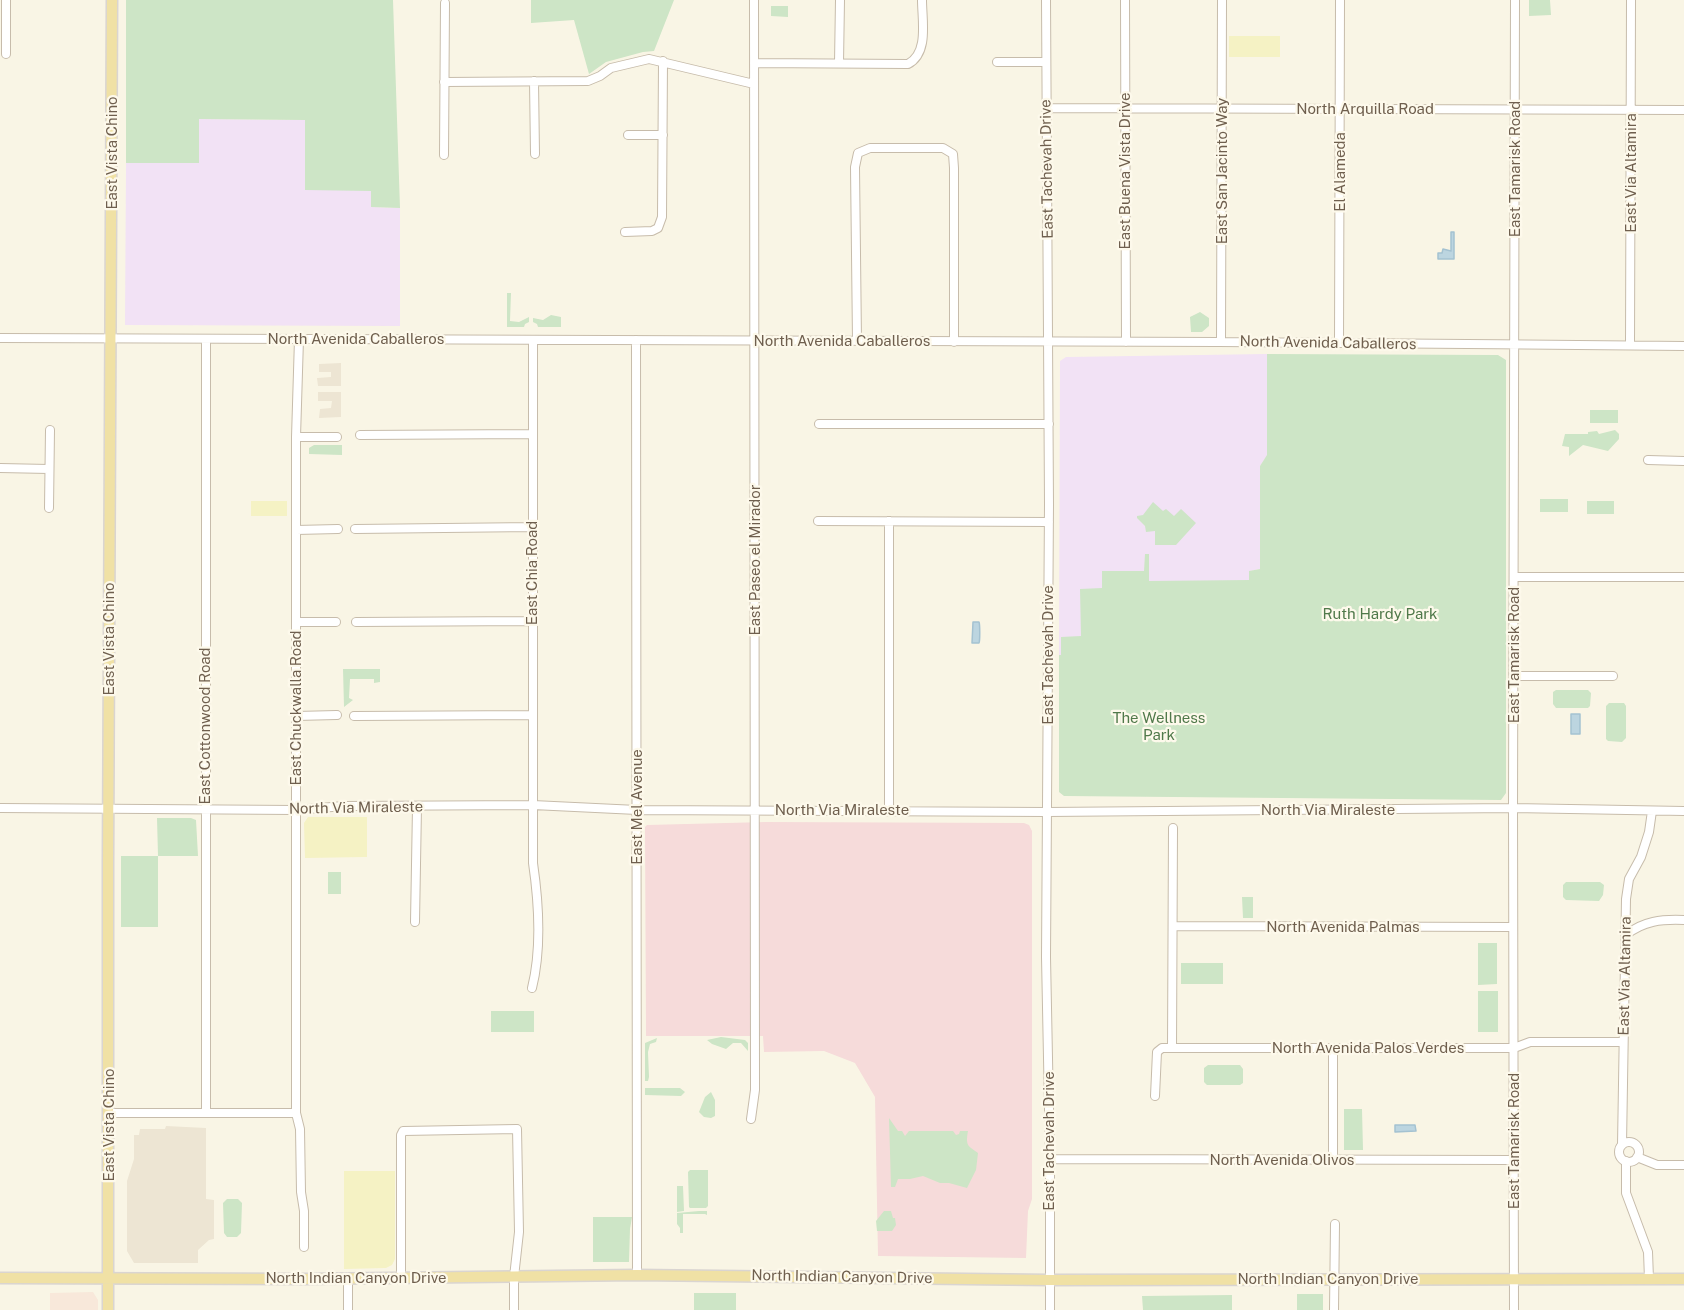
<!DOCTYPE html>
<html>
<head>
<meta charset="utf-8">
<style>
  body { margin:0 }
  canvas { display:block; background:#f9f5e5 }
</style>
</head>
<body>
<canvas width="1684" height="1310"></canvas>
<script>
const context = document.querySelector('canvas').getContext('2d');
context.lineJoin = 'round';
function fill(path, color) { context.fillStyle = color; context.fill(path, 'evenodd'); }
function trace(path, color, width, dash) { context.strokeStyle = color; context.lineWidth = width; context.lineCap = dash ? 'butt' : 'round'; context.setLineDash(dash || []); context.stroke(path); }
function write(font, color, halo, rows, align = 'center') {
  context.font = font + ' "Public Sans",sans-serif'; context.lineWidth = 4.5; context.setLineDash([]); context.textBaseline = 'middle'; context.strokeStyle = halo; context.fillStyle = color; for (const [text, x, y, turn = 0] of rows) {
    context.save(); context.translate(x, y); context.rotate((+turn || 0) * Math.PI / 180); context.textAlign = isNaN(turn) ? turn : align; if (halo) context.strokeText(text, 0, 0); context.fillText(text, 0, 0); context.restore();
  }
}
fill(new Path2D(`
  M341,363V386H318L317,378L331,377V372H319V364Z
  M318,392H341V417L319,418L320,409L331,408L332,401H318Z
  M166,1126L206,1128V1199L214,1200V1239L209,1240L198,1250V1263H134L127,1251V1181L134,1159V1135H139L140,1129H165Z`), '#ede5d3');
fill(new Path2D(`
  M93,1292L98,1300V1310H50V1293Z`), '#f8e8da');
fill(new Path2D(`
  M199,119L306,120L372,191V207L400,208V326L125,325L126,163H198Z
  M1267,354V456L1260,466V569L1250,571L1249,656L1059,655L1060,361L1066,357Z`), '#f2e2f5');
fill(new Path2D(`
  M766,822L1024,823L1029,825L1032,831V1199L1028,1211L1026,1258L878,1256L875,1097L855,1063L824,1051L764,1052L763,1036H646L645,827L647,825Z`), '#f6dbda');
fill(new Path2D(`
  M126,0H393L400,208L371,207V191L305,190V120L199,119V163H126Z
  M531,0H674L654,51L643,52L606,62L589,74L574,20L531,23Z
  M1529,0H1550L1551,15L1529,16Z
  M771,6H788V17L771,16Z
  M507,293H511L510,321L519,322L529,317V322L525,324L524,327H507Z
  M1200,312L1209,318V326L1202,332H1191L1190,317Z
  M551,315L561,317V327H538L537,324L533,322V318L543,320Z
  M1267,354L1498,355L1506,360V793L1501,800L1064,796L1059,792V655H1061V637L1081,636L1080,589L1102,588V571H1144L1145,554H1149V581L1249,580V571L1260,569V466L1267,455Z
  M1590,410H1618V423H1590Z
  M1615,430L1619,434V439L1608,451L1583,445L1569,456V447L1562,446L1565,434H1588V432L1597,431L1599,434Z
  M314,445H342V455L309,454V448Z
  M1540,499H1568V512H1540Z
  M1587,501H1614V514H1587Z
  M1153,502L1163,511L1166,509L1174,516L1181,509L1196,523L1176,545H1155V531L1146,532L1145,526L1137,518V516L1143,515Z
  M343,669H380V682L374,683V679H350L349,698L353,700L344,707Z
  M1556,690H1588L1591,693L1590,706L1588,708H1556L1553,704V692Z
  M1609,703H1624L1626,706V738L1622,742L1608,741L1606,739V706Z
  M157,818H191L196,820L198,856H158V927H121V856H158Z
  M328,872H341V894H328Z
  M1566,882H1600L1604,885L1603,895L1599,901L1566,900L1563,897V885Z
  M1242,897H1253V918H1243Z
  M1478,943H1497V984L1478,985Z
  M1181,963H1223V984H1181Z
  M1478,991H1498V1032H1478Z
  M491,1011H534V1032H491Z
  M721,1037L745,1040L748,1043V1051L741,1043H733L726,1049L712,1044L707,1040Z
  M657,1038L656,1042L650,1044L648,1052L649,1077L648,1081H645V1043Z
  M1208,1065H1240L1243,1069V1083L1240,1085H1207L1204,1082V1068Z
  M645,1088H680L685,1092L681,1096L645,1095Z
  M711,1092L715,1100V1116L711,1118L704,1117L699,1112L705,1097Z
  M1344,1109H1362L1363,1150H1344Z
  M889,1118L898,1131H902L905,1136L909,1131H953L956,1135L959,1134L960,1131H968C965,1147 969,1146 978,1153L976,1170L967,1188L949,1183H940L923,1176L910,1179H898L895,1187H891Z
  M690,1170H708V1206L706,1208H690L689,1207L688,1172Z
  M677,1186H683L684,1211L677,1212Z
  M227,1199H238L242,1203L241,1233L237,1237H227L224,1233L223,1203Z
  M699,1211H707V1215L705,1214H683V1233H680V1228L677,1224V1213Z
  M884,1211H891L893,1218H895L896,1225L892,1231H877L876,1221Z
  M593,1217H632L630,1229L629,1262H593Z
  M694,1293H736V1310H694Z
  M1297,1294H1323V1310H1297Z
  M1232,1295V1310H1143L1142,1296Z`), '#cde5c6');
fill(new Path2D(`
  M1229,36H1280V57H1229Z
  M251,501H287V516H251Z
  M308,817H367V857L305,858L304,823Z
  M344,1171H395V1259L392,1265L386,1268L344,1269Z`), '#f5f2c4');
const water = new Path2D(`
  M1451,232H1454V259H1438V253H1442L1443,249L1451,251Z
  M973,622H979C980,624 980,641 979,643H972Z
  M1571,714H1580V734H1571Z
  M1395,1125H1415L1416,1131L1395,1132Z`);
fill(water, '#bcd5e0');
trace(water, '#a4c2d1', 1.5);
const minor = new Path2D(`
  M1046,0L1049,504L1046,957L1050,1159V1310
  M1125,0L1126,342
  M6,54V0
  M997,62H1046
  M754,63L908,64C929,53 922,21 922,0
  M839,63L840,0
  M534,81L535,154
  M444,82L588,81L600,76L611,68L649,59L754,84
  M1046,108L1684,110
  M628,135H663
  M444,155L445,3
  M625,232L652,231L658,228L662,217L663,61
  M0,338C406,340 812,342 1219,342C1374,342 1529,345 1684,346
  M299,339L296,437V1113L300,1129L301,1192L304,1211V1247
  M636,340L637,1275
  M857,341L855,167L858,153L870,148H943L953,154L954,168V342
  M1221,342L1222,0
  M1339,343L1340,0
  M1630,345L1631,0
  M819,424H1049
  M360,435L532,434
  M296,437H337
  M1648,460L1684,461
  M0,468L49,469
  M49,508L50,430
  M818,521L1049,522
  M889,521V810
  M355,529L533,527
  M296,530L338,529
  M1514,577H1684
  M296,622H336
  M356,622L532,621
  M1514,676H1613
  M296,716L337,715
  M354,716L532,715
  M0,808L296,810L344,806L533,805L637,810L1047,812L1513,808L1684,811
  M415,922L417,807
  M1173,926L1513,927
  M1626,935C1643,921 1662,919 1684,920
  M532,988C542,948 539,904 533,863V340
  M1172,1048L1173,828
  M1333,1048V1160
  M1155,1096L1157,1052L1162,1048H1514L1530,1042H1623
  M108,1113H296
  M206,1113V339
  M751,1119L755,1090L754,0
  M1619 1152a10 10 0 1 1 20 0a10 10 0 1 1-20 0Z
  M1622,1145L1626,899L1629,879L1641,857L1649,832L1652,811
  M1637,1157L1657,1165H1684
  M1050,1159L1513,1160
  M1626,1161V1193L1648,1252L1649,1279
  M401,1277V1135L403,1131L517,1129L519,1232L514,1277V1310
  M348,1278V1310
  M1334,1310L1335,1224
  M1514,1310L1513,808L1515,0`);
const major = new Path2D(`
  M0,1278L305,1279L637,1275L1049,1280L1684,1279
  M108,1310V860L112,0`);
trace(minor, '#c7bcab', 10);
trace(major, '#dad5d1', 13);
trace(minor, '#fff', 8);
trace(major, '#f0e1a5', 10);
write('15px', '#6f5f4e', '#fdf9eb', [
  ["North Arquilla Road",1365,109],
  ["East Vista Chino",112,153,-90],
  ["East Tachevah Drive",1047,169,-91],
  ["East Tamarisk Road",1515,169,-90],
  ["East Buena Vista Drive",1125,171,-90],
  ["East San Jacinto Way",1222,171,-90],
  ["El Alameda",1340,172,-90],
  ["East Via Altamira",1631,173,-90],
  ["North Avenida Caballeros",356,339],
  ["North Avenida Caballeros",842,341],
  ["North Avenida Caballeros",1328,343,1],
  ["East Paseo el Mirador",755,560,-90],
  ["East Chia Road",532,573,-90],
  ["East Vista Chino",109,639,-90],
  ["East Tachevah Drive",1048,655,-90],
  ["East Tamarisk Road",1514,655,-90],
  ["East Chuckwalla Road",296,708,-90],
  ["East Cottonwood Road",205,726,-90],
  ["East Mel Avenue",637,807,-90],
  ["North Via Miraleste",356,808,-1],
  ["North Via Miraleste",842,810],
  ["North Via Miraleste",1328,810],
  ["North Avenida Palmas",1343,927],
  ["East Via Altamira",1625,976,-89],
  ["North Avenida Palos Verdes",1368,1048],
  ["East Vista Chino",109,1125,-90],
  ["East Tachevah Drive",1049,1141,-90],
  ["East Tamarisk Road",1514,1141,-90],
  ["North Avenida Olivos",1282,1160],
  ["North Indian Canyon Drive",842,1277,1],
  ["North Indian Canyon Drive",356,1278],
  ["North Indian Canyon Drive",1328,1279]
]);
write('15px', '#50794a', '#fdf9eb', [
  ["Ruth Hardy Park",1380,614],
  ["The Wellness",1159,718],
  ["Park",1159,735]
]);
</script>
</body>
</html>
